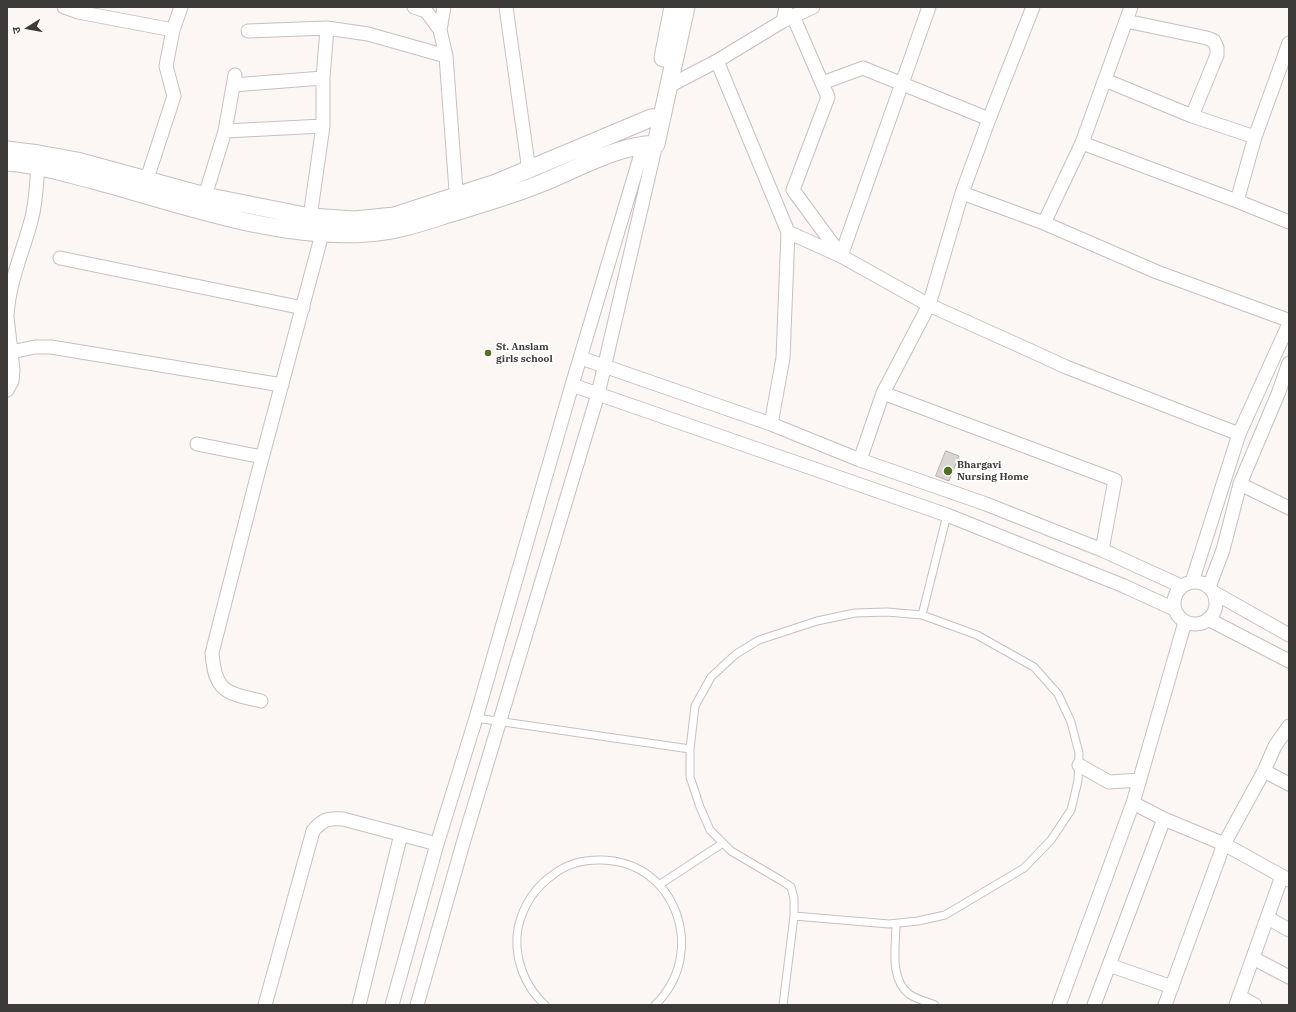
<!DOCTYPE html>
<html>
<head>
<meta charset="utf-8">
<style>
  body { margin:0 }
  #map { position:relative; width:1296px; height:1012px; overflow:hidden; background:#fcf6f4; font-family:"IBM Plex Serif","Noto Sans Devanagari",serif }
  canvas { display:block }
  .frame { position:absolute; inset:0; border:8px solid #3d3b3a; pointer-events:none }
  .north { position:absolute; left:8px; top:8px; width:40px; height:40px; -webkit-text-stroke:3px #fff; paint-order:stroke; rotate:259deg; font-size:11px; font-weight:700; line-height:16px; text-align:center; color:#3d3b3a }
  .north::after { content:''; display:block; margin:auto; width:14px; height:18px; background:#3d3b3a; clip-path:polygon(50% 0,100% 100%,50% 72%,0 100%) }
</style>
</head>
<body>
<div id="map">
<canvas width="1296" height="1012"></canvas>
<div class="frame"></div>
<div class="north">उ</div>
</div>
<script>
const context = document.querySelector('canvas').getContext('2d');
context.lineJoin = 'round';
function fill(path, color) { context.fillStyle = color; context.fill(path, 'evenodd'); }
function trace(path, color, width, dash) { context.strokeStyle = color; context.lineWidth = width; context.lineCap = dash ? 'butt' : 'round'; context.setLineDash(dash || []); context.stroke(path); }
function write(font, color, halo, rows, align = 'center') {
  context.font = font + ' "IBM Plex Serif",serif'; context.lineWidth = 4; context.setLineDash([]); context.textBaseline = 'middle'; context.strokeStyle = halo; context.fillStyle = color; for (const [text, x, y, turn = 0] of rows) {
    context.save(); context.translate(x, y); context.rotate((+turn || 0) * Math.PI / 180); context.textAlign = isNaN(turn) ? turn : align; if (halo) context.strokeText(text, 0, 0); context.fillText(text, 0, 0); context.restore();
  }
}
const building = new Path2D(`
  M946,451L959,456L949,481L936,476Z`);
fill(building, '#dad6d2');
trace(building, '#b3b0ac', 1);
const service = new Path2D(`
  M922,615L947,515
  M476,718L690,749
  M659,885L723,843
  M896,924C896,946 889,978 909,994C916,999 927,1002 935,1005
  M545,1005C524,986 513,956 518,928C523,906 535,887 554,874C567,864 583,860 599,860C676,859 709,953 655,1005
  M783,1005L794,916V898L791,887L782,881L731,851L710,830L700,807L690,777V749L695,706L711,677L736,654L759,640L817,621L855,613L887,612L922,615L977,635L1034,667L1058,694L1071,722L1079,753L1078,781L1071,810L1051,840L1024,868L945,915L918,921L889,924L794,916`);
const minor = new Path2D(`
  M64,7L78,12L173,30
  M414,7L426,11L440,30L446,56L457,204
  M506,7L529,171
  M793,16L828,97L793,190L840,254
  M783,21L786,7
  M1126,21L1207,38L1214,41L1217,48V55L1192,116
  M440,30L444,7
  M248,31L327,28L368,34L446,56
  M717,61L788,232L783,358L771,424
  M1105,80L1192,116L1255,137
  M822,83L863,68L989,119
  M233,85L323,78
  M669,86L717,61L783,21L813,7
  M225,131L323,126
  M1082,143L1237,201L1289,222
  M144,188L174,96L166,66L173,30L181,7
  M962,193L1044,223L1157,272L1285,319
  M205,196L225,131L235,75
  M1237,201L1255,137L1289,43
  M310,217L323,126V78L327,28
  M1044,223L1082,143L1131,7
  M788,232L841,256L929,305L1029,350L1066,367L1239,434
  M841,256L929,7
  M60,258L303,308
  M7,316C9,281 22,255 31,221C37,201 36,179 39,158
  M7,317L13,370L12,381L7,390
  M11,352L35,347H51L282,385
  M581,358L771,424L860,460L986,504L1102,550L1181,586
  M572,385L947,515L1124,586L1174,609
  M883,393L1115,480L1102,550
  M197,444L262,457
  M860,460L883,393L929,305L962,193L989,119L1033,7
  M1240,484L1289,508
  M1174 603a21 21 0 1 1 42 0a21 21 0 1 1-42 0Z
  M1192,582L1239,434L1287,328
  M1209,587L1223,550L1240,484L1278,394L1289,363
  M1213,592L1289,635
  M1208,619L1289,661
  M261,701C227,693 215,693 212,653L257,477L322,234
  M1079,765L1109,782L1140,780
  M1264,771L1289,784
  M1133,803L1164,819L1224,844L1289,880
  M1268,918L1289,930
  M1253,958L1289,977
  M1109,965L1172,987
  M1239,996L1255,1005
  M265,1005L313,831C323,819 328,818 343,819L437,844
  M359,1005L401,834
  M392,1005L437,844L476,718L572,385L644,144
  M417,1005L464,840L598,394L656,144
  M1059,1005L1133,803L1185,622
  M1094,1005L1164,819
  M1165,1005L1224,844L1264,771L1275,746L1289,726
  M1236,1005L1282,876`);
const tertiary = new Path2D(`
  M663,58L673,7
  M7,150L39,154L77,161L205,196L310,217L355,220L394,216L496,183L651,118L661,117
  M7,162C36,164 65,173 93,180C179,203 277,240 367,233C394,232 420,223 445,215C478,205 510,196 542,183C579,168 615,146 656,144L686,7`);
trace(service, '#c6c1bf', 9);
trace(minor, '#c6c1bf', 15);
trace(tertiary, '#c6c1bf', 19);
trace(service, '#fff', 7);
trace(minor, '#fff', 13);
trace(tertiary, '#fff', 17);
for (const [x, y, r, color] of [
  [488,353,4,"#526f23"],
  [948,471,5,"#526f23"]
]) { const dot = new Path2D(); dot.arc(x, y, r, 0, 2 * Math.PI); context.fillStyle = color; context.fill(dot); trace(dot, '#fff', 1.5); }
write('bold 10px', '#3d3b3a', '#fff', [
  ["St. Anslam",496,347],
  ["girls school",496,359],
  ["Bhargavi",957,465],
  ["Nursing Home",957,477]
], 'left');
</script>
</body>
</html>
